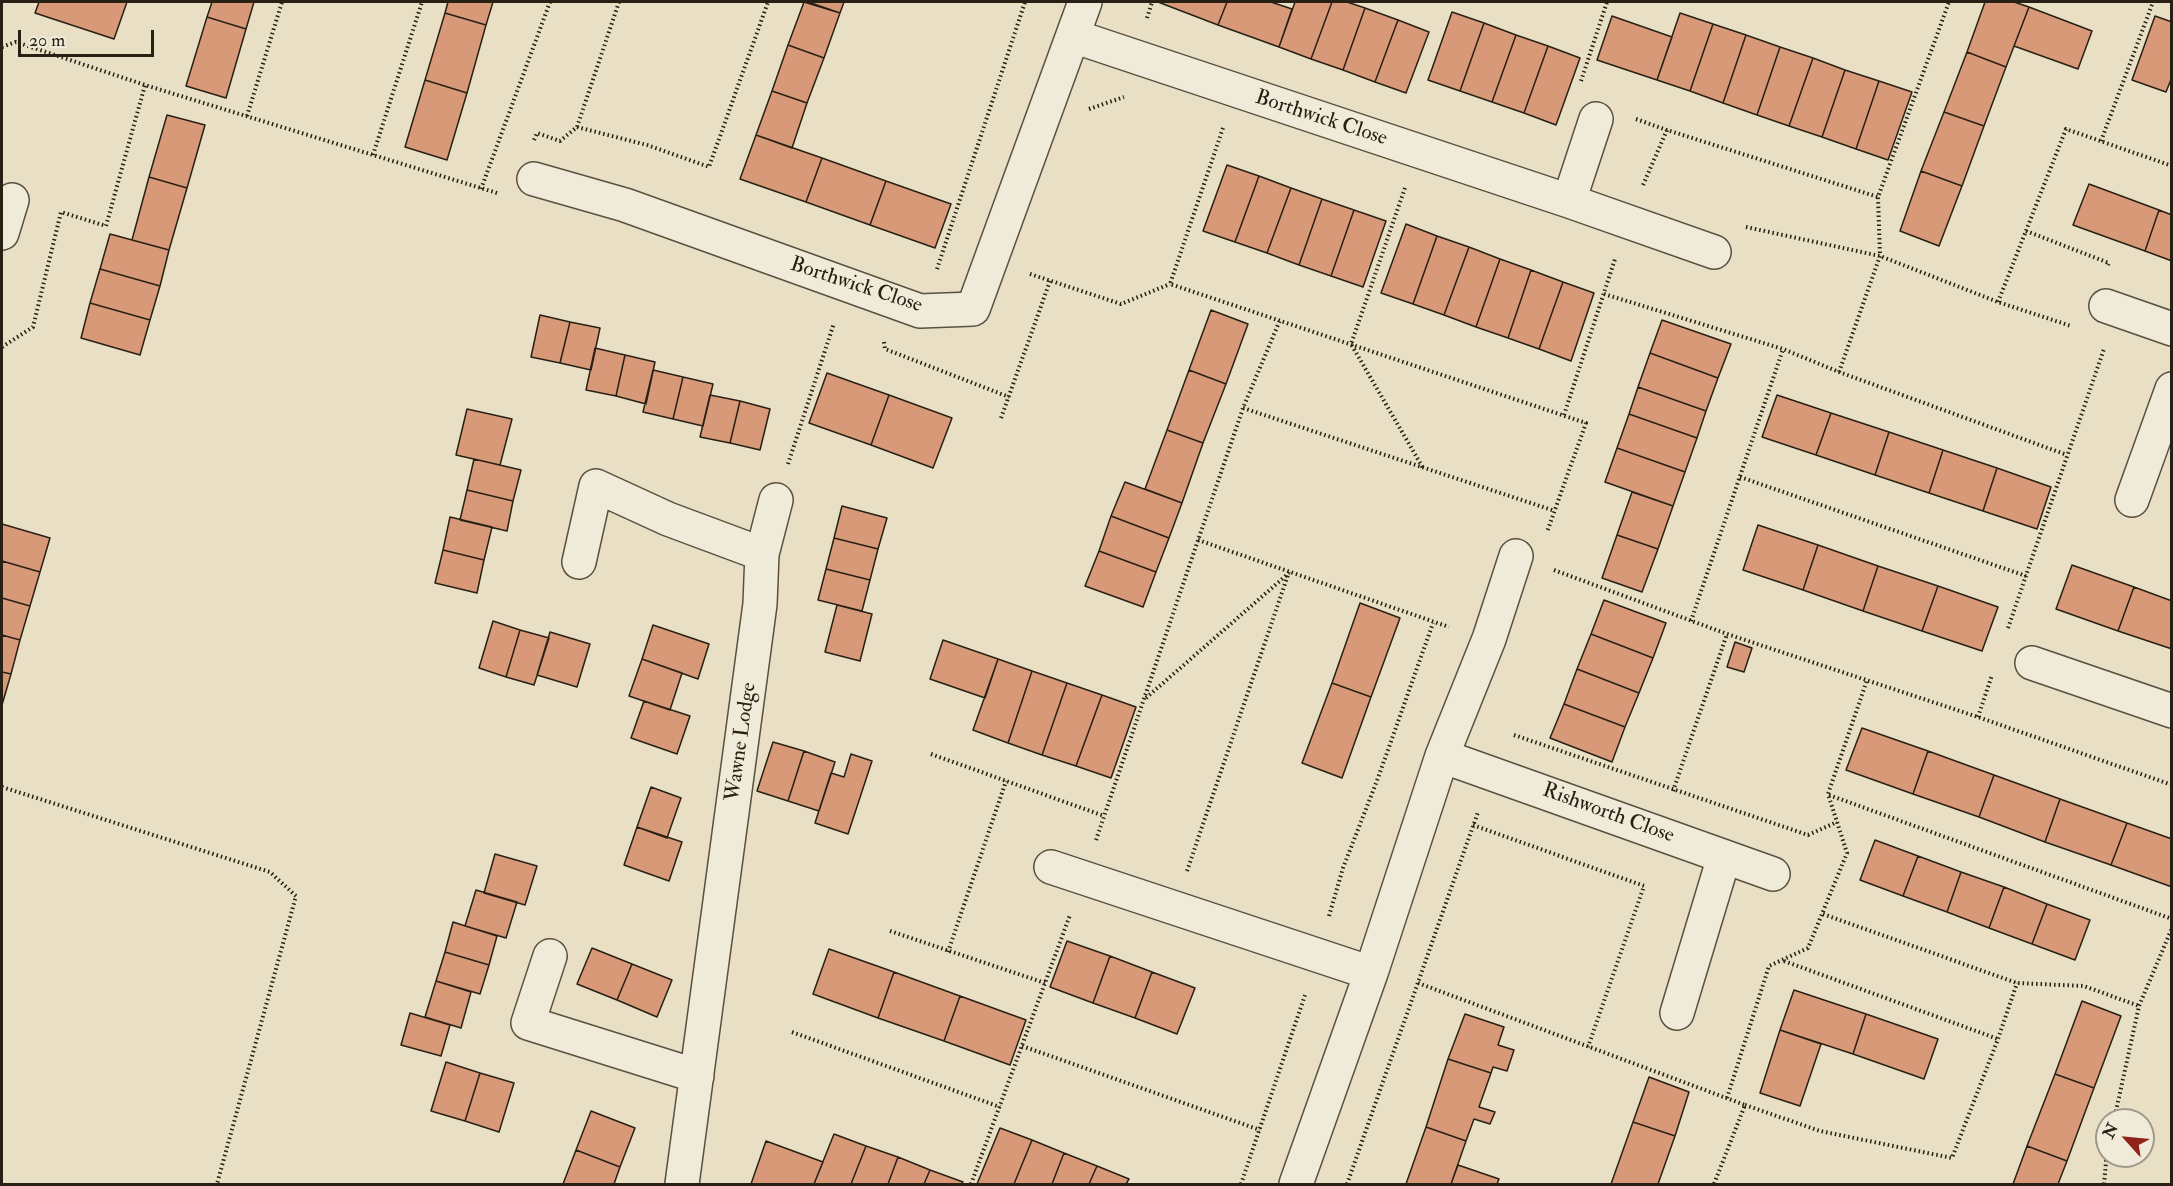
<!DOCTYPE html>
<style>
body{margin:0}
#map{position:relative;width:2173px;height:1186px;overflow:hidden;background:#e8dfc5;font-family:"IM FELL Double Pica",serif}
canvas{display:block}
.frame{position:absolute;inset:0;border:3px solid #292015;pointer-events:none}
.north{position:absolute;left:2095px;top:1108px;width:60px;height:60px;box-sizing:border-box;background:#f0ead9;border:2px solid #a0998b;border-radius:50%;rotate:297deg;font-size:16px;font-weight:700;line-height:24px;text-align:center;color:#292015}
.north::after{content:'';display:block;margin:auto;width:21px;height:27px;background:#8f2418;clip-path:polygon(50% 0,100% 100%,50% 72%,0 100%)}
.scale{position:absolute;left:18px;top:30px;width:136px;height:27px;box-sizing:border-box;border:3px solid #292015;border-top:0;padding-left:8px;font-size:18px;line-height:21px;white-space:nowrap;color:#292015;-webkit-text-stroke:4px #f0ead9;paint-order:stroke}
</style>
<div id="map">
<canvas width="2173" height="1186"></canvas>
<div class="frame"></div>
<div class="north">N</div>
<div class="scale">20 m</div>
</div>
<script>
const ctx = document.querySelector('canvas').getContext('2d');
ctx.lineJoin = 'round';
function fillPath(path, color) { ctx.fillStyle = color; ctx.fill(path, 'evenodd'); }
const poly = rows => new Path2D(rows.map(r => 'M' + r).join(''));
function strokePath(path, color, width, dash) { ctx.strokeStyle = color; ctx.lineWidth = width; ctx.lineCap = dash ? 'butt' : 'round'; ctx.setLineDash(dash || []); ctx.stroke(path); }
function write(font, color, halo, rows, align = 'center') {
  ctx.font = font + ' "IM FELL Double Pica",serif'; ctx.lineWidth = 4.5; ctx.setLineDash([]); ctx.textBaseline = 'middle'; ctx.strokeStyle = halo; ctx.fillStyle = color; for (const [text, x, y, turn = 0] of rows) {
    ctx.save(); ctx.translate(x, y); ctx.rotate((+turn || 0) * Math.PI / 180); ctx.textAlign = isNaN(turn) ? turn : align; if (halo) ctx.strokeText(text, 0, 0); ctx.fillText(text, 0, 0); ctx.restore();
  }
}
const building = poly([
 [39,2,127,2,114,39,35,13,39,2],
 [212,2,254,2,246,29,207,17,212,2],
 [448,2,493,2,486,25,445,13,448,2],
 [804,2,840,13,824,58,788,45,804,2],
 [808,2,844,2,840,13,808,2],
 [1158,2,1227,2,1218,25,1158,2],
 [1227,2,1271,2,1292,9,1279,47,1218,25,1227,2],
 [1295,2,1332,2,1311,59,1279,47,1295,2],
 [1332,2,1347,2,1365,8,1343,70,1311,59,1332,2],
 [1985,2,2014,2,2029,7,2006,67,1967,52,1985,2],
 [2029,7,2092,31,2078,69,2014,46,2029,7],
 [1365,8,1398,20,1375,82,1343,70,1365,8],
 [1452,12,1484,23,1460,91,1428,80,1452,12],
 [445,13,486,25,467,93,425,80,445,13],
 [1680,13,1713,24,1690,91,1657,80,1680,13],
 [1612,16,1672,37,1657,80,1597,60,1612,16],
 [2155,16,2172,22,2172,77,2166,92,2132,80,2155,16],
 [207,17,246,29,226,98,186,86,207,17],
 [1398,20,1429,32,1406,93,1375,82,1398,20],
 [1484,23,1516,35,1492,102,1460,91,1484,23],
 [1713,24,1746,35,1723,103,1690,91,1713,24],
 [1516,35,1548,46,1524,113,1492,102,1516,35],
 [1746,35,1780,47,1757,115,1723,103,1746,35],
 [788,45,824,58,807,103,772,91,788,45],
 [1548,46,1580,58,1556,125,1524,113,1548,46],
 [1780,47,1813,58,1789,126,1757,115,1780,47],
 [1967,52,2006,67,1984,126,1944,112,1967,52],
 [1813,58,1845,70,1822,137,1789,126,1813,58],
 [1845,70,1879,81,1856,149,1822,137,1845,70],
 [425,80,467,93,447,160,405,147,425,80],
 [1879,81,1912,92,1888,160,1856,149,1879,81],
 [772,91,807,103,792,148,756,135,772,91],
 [1944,112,1984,126,1962,186,1921,171,1944,112],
 [167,115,205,125,187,188,149,177,167,115],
 [756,135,822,158,806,202,740,179,756,135],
 [822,158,886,181,870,225,806,202,822,158],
 [1227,165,1259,176,1235,242,1203,231,1227,165],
 [1921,171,1962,186,1939,246,1900,231,1921,171],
 [1259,176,1291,188,1267,253,1235,242,1259,176],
 [149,177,187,188,169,250,132,240,149,177],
 [886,181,951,204,935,248,870,225,886,181],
 [2089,184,2159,210,2145,251,2073,225,2089,184],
 [1291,188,1322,199,1299,265,1267,253,1291,188],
 [1322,199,1354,210,1331,276,1299,265,1322,199],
 [1354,210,1386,221,1363,287,1331,276,1354,210],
 [2159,210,2172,215,2172,261,2145,251,2159,210],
 [1406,224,1437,236,1413,304,1381,293,1406,224],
 [110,234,169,250,160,286,100,269,110,234],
 [1437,236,1469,247,1444,315,1413,304,1437,236],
 [1469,247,1500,259,1476,327,1444,315,1469,247],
 [1500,259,1531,270,1508,338,1476,327,1500,259],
 [100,269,160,286,150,320,90,303,100,269],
 [1531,270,1563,282,1539,349,1508,338,1531,270],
 [1563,282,1594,293,1571,361,1539,349,1563,282],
 [90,303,150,320,140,355,81,338,90,303],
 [1211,310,1248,324,1226,384,1189,370,1211,310],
 [540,315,570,322,560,363,531,357,540,315],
 [1662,320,1731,344,1718,378,1650,353,1662,320],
 [570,322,600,328,591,370,560,363,570,322],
 [595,348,625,355,616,396,586,390,595,348],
 [1650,353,1718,378,1706,411,1638,387,1650,353],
 [625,355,655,362,646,404,616,396,625,355],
 [653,370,683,377,673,419,643,412,653,370],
 [1189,370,1226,384,1203,443,1167,430,1189,370],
 [827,373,889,395,871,445,809,423,827,373],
 [683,377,713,384,703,426,673,419,683,377],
 [1638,387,1706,411,1697,438,1629,414,1638,387],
 [710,395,740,401,730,443,700,437,710,395],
 [889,395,952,418,933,468,871,445,889,395],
 [1777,395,1831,413,1816,455,1762,437,1777,395],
 [740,401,770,409,760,450,730,443,740,401],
 [467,409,512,419,500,465,456,455,467,409],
 [1831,413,1889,432,1875,475,1816,455,1831,413],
 [1629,414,1697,438,1685,472,1617,448,1629,414],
 [1167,430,1203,443,1182,503,1145,489,1167,430],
 [1889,432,1943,450,1929,493,1875,475,1889,432],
 [1617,448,1685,472,1673,506,1605,482,1617,448],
 [1943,450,1997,468,1983,511,1929,493,1943,450],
 [474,459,521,470,513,501,467,490,474,459],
 [1997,468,2051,487,2037,529,1983,511,1997,468],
 [1125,482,1182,503,1169,538,1111,516,1125,482],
 [467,490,513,501,507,531,460,520,467,490],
 [1632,492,1673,506,1658,549,1617,535,1632,492],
 [842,506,887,518,878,549,834,538,842,506],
 [1111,516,1169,538,1156,572,1099,551,1111,516],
 [450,517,492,527,484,560,443,550,450,517],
 [2,524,50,538,40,572,2,561,2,524],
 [1758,525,1818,545,1803,590,1743,570,1758,525],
 [1617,535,1658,549,1642,592,1602,578,1617,535],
 [834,538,878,549,870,580,826,569,834,538],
 [1818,545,1878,566,1863,611,1803,590,1818,545],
 [443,550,484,560,477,593,435,583,443,550],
 [1099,551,1156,572,1143,607,1085,586,1099,551],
 [2,561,40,572,30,606,2,598,2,561],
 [2072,565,2134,587,2118,631,2056,609,2072,565],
 [1878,566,1938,586,1922,631,1863,611,1878,566],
 [826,569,870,580,862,611,818,600,826,569],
 [1938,586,1998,607,1982,651,1922,631,1938,586],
 [2134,587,2172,601,2172,649,2118,631,2134,587],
 [2,598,30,606,20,640,2,635,2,598],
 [1604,600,1666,623,1653,658,1591,634,1604,600],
 [1360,603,1400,618,1371,697,1332,683,1360,603],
 [837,605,872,614,860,661,825,652,837,605],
 [493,621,520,630,506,677,479,668,493,621],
 [653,625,709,644,698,679,642,659,653,625],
 [520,630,549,638,534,685,506,677,520,630],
 [550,632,590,644,577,687,537,675,550,632],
 [1591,634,1653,658,1639,693,1577,669,1591,634],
 [2,635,20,640,11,674,2,672,2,635],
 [943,640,998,659,985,698,930,679,943,640],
 [1735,642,1752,648,1744,672,1727,667,1735,642],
 [642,659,682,673,670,710,629,696,642,659],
 [998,659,1032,671,1008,743,973,730,998,659],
 [1577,669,1639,693,1625,727,1564,704,1577,669],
 [1032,671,1067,683,1042,755,1008,743,1032,671],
 [2,672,11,674,2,705,2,672],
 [1067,683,1102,695,1076,766,1042,755,1067,683],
 [1332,683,1371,697,1342,778,1302,763,1332,683],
 [1102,695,1136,707,1111,778,1076,766,1102,695],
 [644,701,690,716,677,754,631,738,644,701],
 [1564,704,1625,727,1612,762,1550,738,1564,704],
 [1862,728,1928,751,1913,794,1846,770,1862,728],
 [773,742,804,751,788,801,757,791,773,742],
 [804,751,835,762,819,811,788,801,804,751],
 [1928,751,1994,775,1979,817,1913,794,1928,751],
 [851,754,872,761,848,834,815,823,831,773,844,777,851,754],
 [1994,775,2060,799,2045,842,1979,817,1994,775],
 [651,787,681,798,667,838,637,827,651,787],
 [2060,799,2127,823,2111,865,2045,842,2060,799],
 [2127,823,2172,839,2172,887,2111,865,2127,823],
 [637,827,682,842,669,881,624,865,637,827],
 [1875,840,1918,856,1903,896,1860,880,1875,840],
 [495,854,537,866,525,905,484,893,495,854],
 [1918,856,1961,872,1947,912,1903,896,1918,856],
 [1961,872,2004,887,1989,928,1947,912,1961,872],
 [2004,887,2047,904,2032,944,1989,928,2004,887],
 [476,890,517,902,506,938,465,926,476,890],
 [2047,904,2090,920,2075,960,2032,944,2047,904],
 [453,922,497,936,489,965,445,952,453,922],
 [1067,941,1110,956,1093,1003,1050,987,1067,941],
 [592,948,632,964,617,1000,577,984,592,948],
 [829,949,894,972,878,1018,813,994,829,949],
 [445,952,489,965,480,994,436,981,445,952],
 [1110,956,1152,972,1135,1018,1093,1003,1110,956],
 [632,964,672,980,657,1017,617,1000,632,964],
 [894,972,960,996,944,1041,878,1018,894,972],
 [1152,972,1195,988,1177,1034,1135,1018,1152,972],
 [436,981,471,992,461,1028,425,1017,436,981],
 [1794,990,1866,1014,1853,1054,1780,1030,1794,990],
 [960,996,1026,1020,1010,1065,944,1041,960,996],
 [2082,1001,2121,1016,2094,1088,2055,1074,2082,1001],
 [410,1013,450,1025,441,1056,401,1045,410,1013],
 [1465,1014,1504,1027,1498,1045,1514,1050,1507,1071,1493,1067,1491,1073,1448,1059,1465,1014],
 [1866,1014,1938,1039,1924,1079,1853,1054,1866,1014],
 [1780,1030,1821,1044,1800,1106,1760,1093,1780,1030],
 [1448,1059,1491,1073,1479,1107,1495,1112,1490,1124,1474,1119,1466,1141,1426,1127,1448,1059],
 [446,1062,480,1073,465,1121,431,1111,446,1062],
 [480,1073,514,1083,499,1132,465,1121,480,1073],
 [2055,1074,2094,1088,2067,1161,2027,1146,2055,1074],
 [1649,1077,1689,1092,1675,1136,1633,1122,1649,1077],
 [591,1111,635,1128,620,1167,576,1150,591,1111],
 [1633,1122,1675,1136,1658,1184,1611,1184,1633,1122],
 [1426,1127,1466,1141,1451,1184,1406,1184,1426,1127],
 [1000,1128,1032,1140,1014,1184,977,1184,1000,1128],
 [834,1134,866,1146,851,1184,814,1184,834,1134],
 [1032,1140,1064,1153,1052,1184,1014,1184,1032,1140],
 [766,1141,823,1162,814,1184,751,1184,766,1141],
 [866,1146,898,1157,888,1184,851,1184,866,1146],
 [2027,1146,2067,1161,2058,1184,2013,1184,2027,1146],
 [576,1150,620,1167,614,1184,563,1184,576,1150],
 [1064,1153,1097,1166,1089,1184,1052,1184,1064,1153],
 [898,1157,930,1170,924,1184,888,1184,898,1157],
 [1458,1165,1499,1179,1497,1184,1451,1184,1458,1165],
 [1097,1166,1129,1179,1126,1184,1089,1184,1097,1166],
 [930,1170,963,1182,961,1184,924,1184,930,1170]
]);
const path = poly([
 [1147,18,1152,2],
 [2,47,16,42,145,85,497,193],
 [1581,81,1607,2],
 [1089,109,1124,97],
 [247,116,282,2],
 [1636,119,1667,130,1878,197],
 [577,127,619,2],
 [1223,128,1170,284,1586,423,1547,532],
 [534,140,537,133,560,141,577,127,647,145,709,167,768,2],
 [2101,141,2153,2],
 [373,155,422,2],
 [1643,185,1667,130],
 [1405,188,1351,344,1423,468],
 [481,189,550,2],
 [1746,227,1880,256,1998,302,2071,326],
 [2026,231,2109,263,2108,265],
 [937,269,1025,2],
 [1030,274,1121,304,1170,284],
 [1604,294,1783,349,1839,372,2067,455],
 [1998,302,2066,129,2172,166],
 [884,342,885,349,1009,397],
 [2,347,33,327,61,212,106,226,145,85],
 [1839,372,1880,256,1878,197,1949,2],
 [1243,408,1555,511],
 [1564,415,1615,259],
 [1001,418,1050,281],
 [788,464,834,323],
 [1740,477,2026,576],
 [1198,540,1449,627],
 [1554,570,1727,634,1978,717,2172,785],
 [1691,621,1783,349],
 [2008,628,2104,349],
 [1146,698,1289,573],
 [1978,717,1992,675],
 [1514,735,1808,835,1837,822],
 [931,754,1104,816],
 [2,787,270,872,296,896,217,1184],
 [1673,791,1727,634],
 [1829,795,2172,919],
 [1473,825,1644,886,1588,1047],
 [1096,840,1243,408,1280,320],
 [1187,871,1289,572],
 [1823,914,2017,983,2084,986,2139,1006],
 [1329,916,1343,868,1378,778,1433,623],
 [890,931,1045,983],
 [948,952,1006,781],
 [1784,961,1998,1039],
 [1418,983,1745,1105,1714,1184],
 [792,1032,1000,1107],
 [1022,1046,1260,1130],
 [1727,1098,1769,966,1808,948,1847,853,1828,794,1867,680],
 [1745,1105,1820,1131,1952,1158,1998,1039,2017,983],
 [2114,1120,2139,1006,2172,928],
 [971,1184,1070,915],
 [1241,1184,1305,995],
 [1347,1184,1478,812],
 [2104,1184,2107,1151]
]);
const minor = poly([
 [1073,36,1569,201,1714,252],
 [534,179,625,205,920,311,973,309,1085,2],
 [1569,201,1596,119],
 [2,233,12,200],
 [2106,306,2172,329],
 [2132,500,2172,389],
 [762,554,776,500],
 [579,562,596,486,668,519,762,554,760,604,682,1184],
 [2032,663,2172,711],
 [1442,756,1773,874],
 [1051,867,1371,973],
 [550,956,528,1023,697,1076],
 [1677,1013,1724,857],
 [1296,1184,1371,973,1442,756,1489,639,1516,556]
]);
const streetNames = [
 ["Borthwick Close",1321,119,18],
 ["Borthwick Close",856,286,18],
 ["Wawne Lodge",742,742,-82],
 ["Rishworth Close",1608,814,20]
];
fillPath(building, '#d79977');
strokePath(building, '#292015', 1.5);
strokePath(minor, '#595041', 36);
strokePath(path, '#292015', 4, [1.5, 3]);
strokePath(minor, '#f0ead9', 33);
write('21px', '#292015', '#f0ead9', streetNames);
</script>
